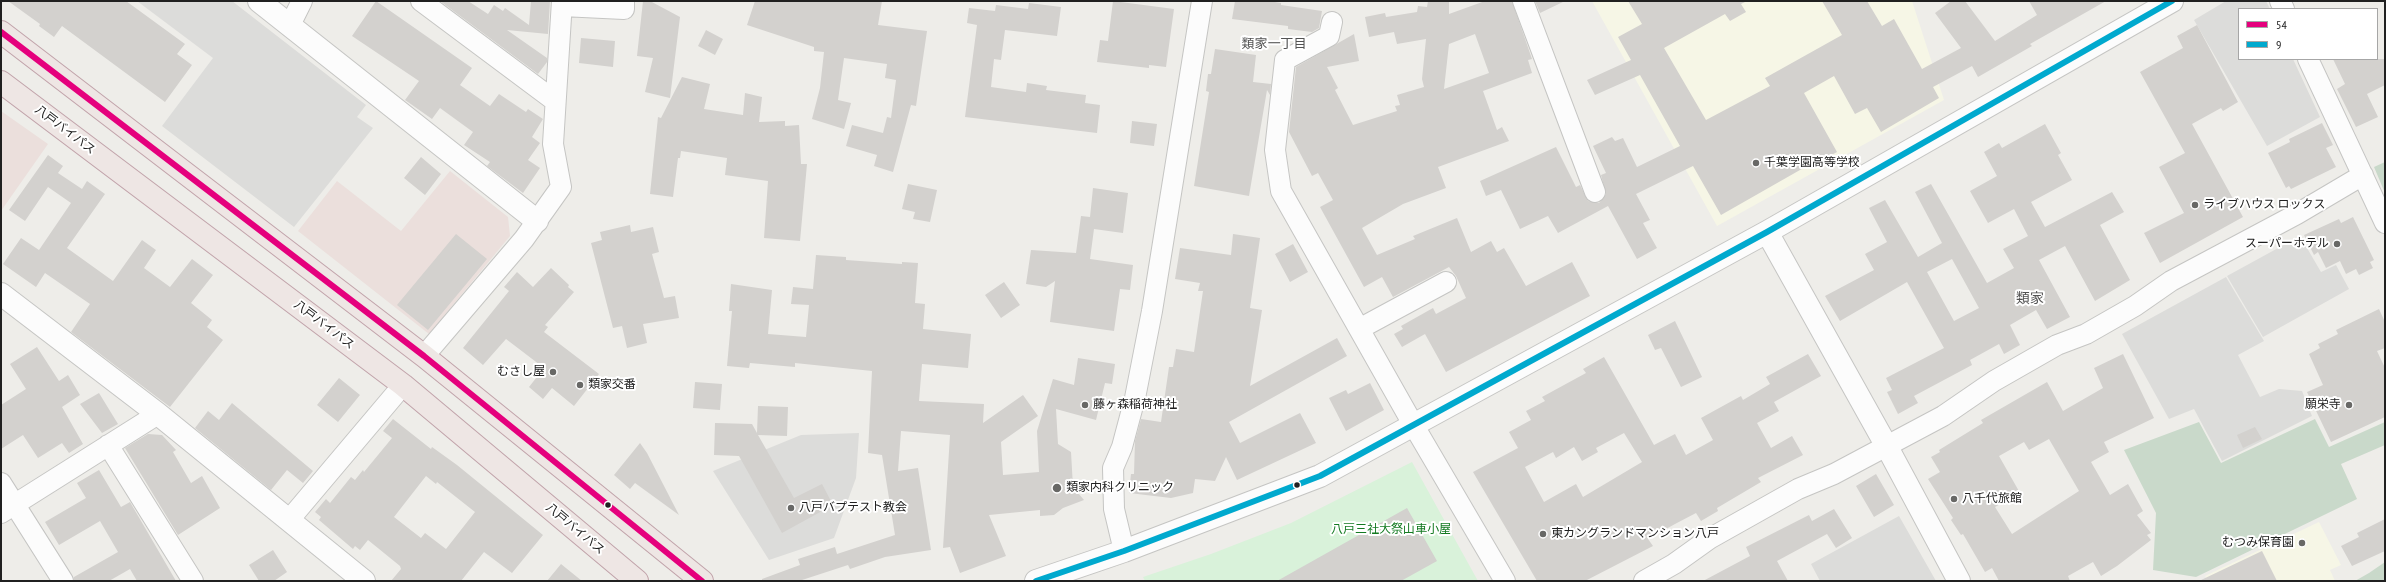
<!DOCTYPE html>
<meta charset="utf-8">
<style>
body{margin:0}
#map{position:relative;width:2386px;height:582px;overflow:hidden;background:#eeede9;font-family:"PT Sans Narrow",sans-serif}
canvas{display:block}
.frame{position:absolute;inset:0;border:2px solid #202020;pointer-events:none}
.legend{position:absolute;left:2238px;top:8px;width:140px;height:52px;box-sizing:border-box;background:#fff;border:1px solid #a6a6a6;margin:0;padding:5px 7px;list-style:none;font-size:12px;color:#202020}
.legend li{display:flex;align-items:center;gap:8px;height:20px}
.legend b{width:20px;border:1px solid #a6a6a6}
</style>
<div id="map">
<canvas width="2386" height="582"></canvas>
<div class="frame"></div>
<ul class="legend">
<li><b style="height:5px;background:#e5007d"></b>54</li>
<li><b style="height:5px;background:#00a9ce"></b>9</li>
</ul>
</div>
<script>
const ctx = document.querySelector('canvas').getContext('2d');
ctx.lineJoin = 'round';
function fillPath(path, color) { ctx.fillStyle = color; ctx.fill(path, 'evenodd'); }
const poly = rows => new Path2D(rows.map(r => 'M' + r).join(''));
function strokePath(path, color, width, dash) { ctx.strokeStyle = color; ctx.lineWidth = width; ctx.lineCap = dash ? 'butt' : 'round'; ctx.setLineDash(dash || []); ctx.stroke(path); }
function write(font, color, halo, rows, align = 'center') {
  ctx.font = font + ' "PT Sans Narrow","Noto Sans JP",sans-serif'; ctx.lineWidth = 4; ctx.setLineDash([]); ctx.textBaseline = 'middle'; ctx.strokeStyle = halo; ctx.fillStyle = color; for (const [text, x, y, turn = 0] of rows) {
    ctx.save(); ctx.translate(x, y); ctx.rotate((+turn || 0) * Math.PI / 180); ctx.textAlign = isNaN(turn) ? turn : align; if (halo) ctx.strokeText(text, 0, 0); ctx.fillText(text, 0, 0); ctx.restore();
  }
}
const commercial = poly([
 [1,111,48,144,1,211],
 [450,171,508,217,510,236,429,334,298,231,337,181,401,231]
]);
const education = poly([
 [1592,1,1912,1,1944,100,1717,226],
 [2319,522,2341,565,2330,570,2335,581,2208,581,2205,576]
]);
const religious = poly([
 [137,1,232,1,366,105,357,117,373,128,294,227,162,126,213,58],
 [2226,1,2266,1,2270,9,2239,9,2239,59,2293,59,2320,117,2267,146,2194,20],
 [2300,236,2321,272,2336,265,2349,289,2263,337,2227,276],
 [2226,277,2264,341,2238,355,2260,397,2279,389,2302,391,2312,416,2222,461,2194,409,2169,419,2122,334],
 [859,433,856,478,834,538,769,560,713,471,801,435],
 [1899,516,1936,581,1820,581,1811,564]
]);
const cemetery = poly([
 [2385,162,2385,193,2374,167],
 [2315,419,2329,447,2385,422,2385,445,2341,464,2357,499,2196,577,2153,570,2156,513,2124,450,2199,422,2221,463],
 [2385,562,2385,581,2355,581,2369,573]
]);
const park = poly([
 [1412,462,1478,581,1145,581,1143,577,1211,554,1291,523]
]);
const building = poly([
 [8,1,126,1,185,44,177,54,192,65,165,102,62,26,54,37,39,26,40,24],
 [376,1,472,68,460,85,490,106,499,94,526,112,528,109,543,119,532,137,540,143,528,160,540,168,523,193,487,166,490,162,464,145,473,132,440,108,432,119,405,100,419,81,352,36],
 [440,1,468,1,488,14,494,5,503,11,505,8,529,25,531,1,550,1,548,34,507,30,547,58,547,62,538,74],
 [643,1,650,1,680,17,670,98,645,92,653,58,637,56],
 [755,1,882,1,878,25,927,31,916,106,911,105,893,172,874,166,877,155,846,146,852,125,883,133,887,117,891,118,896,80,885,78,887,64,844,58,838,100,851,103,844,129,812,119,820,88,824,52,814,51,814,47,747,25],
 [1113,1,1174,9,1166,67,1149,65,1149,68,1097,62,1100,40,1108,41],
 [1235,1,1269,1,1281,3,1281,5,1322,11,1319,28,1312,32,1288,29,1288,26,1232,19],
 [1428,1,1449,2,1449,14,1485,1,1512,1,1532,59,1528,60,1532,73,1483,91,1497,130,1502,127,1509,141,1438,167,1446,188,1403,204,1362,228,1377,255,1415,239,1413,236,1457,218,1471,252,1491,241,1497,252,1504,248,1526,286,1572,262,1590,296,1446,372,1425,334,1402,347,1394,334,1403,329,1401,326,1433,308,1436,314,1466,298,1456,276,1449,267,1393,297,1382,277,1364,287,1320,207,1333,200,1318,173,1312,176,1289,132,1296,67,1354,34,1359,61,1327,67,1338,88,1335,90,1353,125,1397,111,1395,106,1400,105,1397,95,1424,87,1422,79,1426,39,1397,44,1394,32,1369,37,1365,17,1385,13,1386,17,1417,12,1418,6,1427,7],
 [1475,34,1489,73,1444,89,1449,44],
 [1535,1,1565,1,1540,13],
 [1628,1,1747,1,1741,4,1746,12,1730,21,1725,14,1664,48,1706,120,1770,86,1765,78,1842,35,1822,1,1867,1,1882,26,1894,19,1922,69,1961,48,1935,13,1951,1,1965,1,1995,41,2037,15,2029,1,2106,1,2030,44,2032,46,1978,77,1972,66,1933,87,1939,98,1881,132,1867,108,1855,114,1834,76,1804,93,1837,152,1815,164,1814,162,1721,215,1693,166,1636,194,1650,220,1643,223,1657,248,1637,259,1608,206,1558,233,1548,216,1520,229,1501,190,1486,196,1480,181,1556,147,1576,187,1580,185,1588,201,1599,203,1606,194,1601,175,1606,173,1593,146,1612,137,1615,141,1623,138,1637,167,1680,146,1640,75,1595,95,1587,80,1631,60,1618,37,1642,24],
 [1029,3,1061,7,1057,36,1005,30,1001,60,994,59,991,87,1026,92,1027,83,1047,86,1046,90,1086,95,1085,103,1100,105,1097,133,965,117,977,25,967,23,969,8,995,11,996,5,1028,9],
 [2197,25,2238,102,2223,111,2221,108,2192,124,2243,217,2160,263,2144,233,2184,213,2159,167,2185,153,2140,72,2183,48,2177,36],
 [706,30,723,39,715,55,698,46],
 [581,38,615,41,613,67,579,63],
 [1215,49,1256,55,1253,82,1271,84,1270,95,1267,90,1249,196,1194,186,1209,92,1206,91,1208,74,1211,74],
 [2333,59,2385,59,2385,85,2367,94,2378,117,2356,127,2337,89,2345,84],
 [682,77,710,84,704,109,743,115,745,93,762,97,759,122,785,121,785,126,799,125,801,164,807,164,800,241,764,238,768,181,725,175,727,158,681,151,680,158,678,158,673,197,650,194,658,117,661,118],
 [1132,121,1157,124,1154,146,1130,143],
 [2322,123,2333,145,2326,148,2336,167,2291,189,2289,186,2286,188,2268,153,2290,142,2289,139],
 [2045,124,2061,153,2058,155,2072,180,2031,202,2045,227,2112,192,2124,212,2100,225,2130,280,2095,301,2065,246,2039,260,2070,317,2047,329,2036,310,2010,325,2020,345,2004,354,1999,344,1970,360,1972,365,1914,396,1918,403,1898,414,1887,392,1892,390,1886,378,1944,348,1907,282,1840,321,1825,296,1874,270,1865,254,1887,242,1869,208,1885,200,1918,257,1942,243,1915,192,1931,184,1987,283,2014,268,2003,249,2028,236,2014,209,1988,223,1970,191,1997,176,1984,152,1999,143,2002,148],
 [1952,259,1979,308,1954,321,1927,272],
 [48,155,63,166,58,173,82,189,87,181,105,194,67,248,113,281,142,240,156,250,144,268,170,287,192,259,213,275,191,303,212,320,207,327,223,340,170,407,71,332,90,304,45,273,36,287,3,264,21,238,39,250,71,203,48,187,25,221,9,210],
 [421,157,441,174,425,195,404,178],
 [908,184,937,190,930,222,913,219,915,212,902,209],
 [1093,188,1128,193,1123,233,1094,229,1090,259,1133,265,1130,290,1120,289,1114,331,1050,322,1055,281,1046,287,1026,284,1031,250,1076,253,1081,216,1090,217],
 [2353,217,2374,260,2370,262,2373,268,2359,275,2356,269,2346,274,2340,261,2326,268,2318,252,2314,255,2304,235,2339,219,2341,223],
 [630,225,631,232,653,227,659,252,652,254,664,298,675,296,679,318,643,324,647,343,627,348,622,326,613,328,591,243,602,240,600,232],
 [456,234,487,259,428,330,397,305],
 [1233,234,1260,238,1250,308,1262,310,1250,386,1337,338,1347,356,1229,422,1240,443,1300,413,1316,443,1237,480,1226,457,1215,481,1195,479,1193,493,1171,498,1129,493,1131,474,1134,474,1135,441,1141,419,1161,422,1169,367,1173,367,1176,349,1194,352,1203,291,1198,291,1200,283,1175,279,1180,248,1231,255],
 [1293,244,1308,272,1290,282,1275,254],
 [816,255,846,257,846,260,902,264,902,262,918,263,915,303,925,304,923,329,971,334,968,368,922,364,919,401,984,404,983,423,1023,395,1038,416,1001,442,1003,475,1039,472,1037,431,1053,379,1074,385,1078,358,1115,364,1112,384,1105,383,1096,420,1056,409,1058,444,1071,452,1073,487,1084,500,1063,508,1054,515,1040,516,1040,510,989,515,1006,556,960,573,950,547,943,548,950,435,901,431,898,471,918,468,931,550,885,557,850,569,848,565,799,581,762,581,762,579,800,565,798,559,835,547,837,554,895,535,882,455,868,453,872,371,795,363,795,367,750,363,749,368,727,366,732,311,729,311,731,284,772,290,768,334,806,337,809,305,791,304,793,287,813,289],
 [551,268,569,285,568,287,574,292,545,325,548,327,544,332,599,374,574,406,552,388,543,399,529,387,544,368,506,339,483,365,463,348,509,291,504,287,517,272,533,287],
 [1004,282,1020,305,1001,318,985,295],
 [2379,309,2385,322,2385,348,2377,351,2385,368,2385,417,2331,442,2307,392,2323,385,2309,354,2320,348,2318,344,2338,334,2336,330],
 [1675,321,1702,377,1681,387,1661,348,1655,350,1648,335],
 [37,347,59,381,68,375,80,395,62,407,83,444,69,453,62,443,38,458,23,435,1,449,1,405,26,389,10,364],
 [1808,354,1821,376,1774,402,1779,411,1757,423,1771,448,1792,436,1803,455,1758,478,1761,482,1717,508,1718,511,1701,521,1696,513,1675,524,1648,539,1653,546,1585,581,1537,581,1473,472,1518,448,1509,432,1531,420,1526,411,1545,401,1542,397,1586,373,1583,369,1604,357,1654,445,1675,434,1686,455,1713,440,1701,418,1741,396,1743,400,1770,384,1766,377],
 [1624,433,1642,462,1583,497,1576,484,1544,502,1525,467,1553,452,1556,458,1574,447,1582,461,1598,452,1596,448],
 [2123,354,2154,418,2104,442,2109,452,2091,462,2110,495,2128,484,2143,511,2137,515,2151,533,2147,535,2151,540,2117,566,2101,576,2093,562,2068,576,2070,581,1999,581,1992,568,1985,572,1963,534,1961,535,1951,520,1953,518,1928,479,1940,472,1931,457,1940,452,1939,450,1983,423,1981,420,2047,382,2063,411,2103,388,2094,368],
 [2049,439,2079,491,2012,534,1995,507,2020,493,1999,456,2024,442,2029,450],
 [339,378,360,395,338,422,317,405],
 [695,382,722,384,720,410,693,408],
 [1370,383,1384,410,1346,431,1329,398,1346,390,1348,394],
 [99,393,118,424,102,433,80,404],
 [232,403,313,471,303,483,287,470,271,490,195,428,208,411,219,420],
 [758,406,788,407,787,436,758,435,794,498,822,484,833,505,782,533,739,456,714,455,715,423,752,424,757,433],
 [393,419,431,449,432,447,457,465,543,535,512,573,484,552,461,581,391,581,401,569,400,566,368,540,360,550,355,546,353,549,319,520,321,517,315,512,326,499,330,503,351,477,355,480,363,470,364,472,392,438,383,431],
 [426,476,436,484,437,482,475,512,446,549,425,533,421,538,394,517],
 [2255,427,2262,439,2243,448,2237,435],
 [148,434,162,435,176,450,173,452,191,483,202,476,220,508,178,535,125,448],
 [640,443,647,453,679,515,635,483,630,489,614,475],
 [99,470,121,507,130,502,176,581,137,581,130,569,109,581,74,581,74,577,118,552,100,521,59,545,45,522,86,498,77,483],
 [1876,474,1894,505,1874,517,1856,486],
 [1407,508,1437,561,1401,581,1277,581],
 [1834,509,1852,538,1836,548,1827,534,1777,561,1788,581,1703,581,1750,556,1746,547,1809,515,1812,521],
 [2385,519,2385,551,2352,566,2341,546,2359,537,2357,533],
 [273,550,287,572,274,581,259,581,249,565],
 [2262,551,2277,581,2199,581],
 [561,564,582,581,547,581]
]);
const minor = poly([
 [421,1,555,101],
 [1523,1,1595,192],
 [2280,1,2284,9],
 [562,6,624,9,624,1],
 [1332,22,1329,36,1285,60,1275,150,1281,191,1414,426,1505,581],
 [290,25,302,1],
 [2308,59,2385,223],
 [1359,329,1446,282],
 [424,356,524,239,561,187,553,144,562,1],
 [108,445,193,581],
 [1,483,63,581],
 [1,513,158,414],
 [289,520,403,385],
 [1124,551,1114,509,1113,468,1122,447,1135,398,1152,311,1202,1],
 [1644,581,1674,564,1709,539,1798,489,1834,474,1943,416,1994,381,2057,345,2086,334,2135,306,2171,281,2297,214,2363,175]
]);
const tertiary = poly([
 [259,1,537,221],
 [1767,232,1886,445,1959,581],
 [1,294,158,414,364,581],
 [1036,581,1124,551,1320,476,1767,232,2172,1]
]);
const trunk = poly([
 [1,32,424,356,702,581],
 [1,82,403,385,637,581]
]);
const bus1 = poly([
 [1,32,424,356,702,581]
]);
const bus2 = poly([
 [1036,581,1124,551,1320,476,1767,232,2172,1]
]);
const markers = [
 [1756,163,4,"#686866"],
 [2195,205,4,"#686866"],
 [2337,244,4,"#686866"],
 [553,372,4,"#686866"],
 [580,385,4,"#686866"],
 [1085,405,4,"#686866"],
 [2349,405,4,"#686866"],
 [1297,485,3.5,"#202020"],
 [1057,488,5,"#686866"],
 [1954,499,4,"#686866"],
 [608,505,3.5,"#202020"],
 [791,508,4,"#686866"],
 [1543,534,4,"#686866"],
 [2302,543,4,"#686866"]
];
const streetNames = [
 ["八戸バイパス",65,130,37],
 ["八戸バイパス",324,325,37],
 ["八戸バイパス",575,529,40]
];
const poiNames = [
 ["千葉学園高等学校",1764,163],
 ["ライブハウス ロックス",2203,205],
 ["スーパーホテル",2329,244,"right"],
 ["むさし屋",545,372,"right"],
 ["類家交番",588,385],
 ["藤ヶ森稲荷神社",1093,405],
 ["願栄寺",2341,405,"right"],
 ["類家内科クリニック",1066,488],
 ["八千代旅館",1962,499],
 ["八戸バプテスト教会",799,508],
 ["東カングランドマンション八戸",1551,534],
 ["むつみ保育園",2294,543,"right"]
];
const parkNames = [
 ["八戸三社大祭山車小屋",1391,530]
];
const neighbourhoodNames = [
 ["類家一丁目",1274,44]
];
const quarterNames = [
 ["類家",2030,299]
];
fillPath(commercial, '#ebdfdc');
fillPath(education, '#f6f6e6');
fillPath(religious, '#dcdcda');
fillPath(cemetery, '#c9d9ca');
fillPath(park, '#d9f2da');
fillPath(building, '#d3d1ce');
strokePath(minor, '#c5c5c3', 22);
strokePath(tertiary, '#c5c5c3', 24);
strokePath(trunk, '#c1a3aa', 24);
strokePath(minor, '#fcfcfc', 20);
strokePath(tertiary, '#fcfcfc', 22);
strokePath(trunk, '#eee6e4', 22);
strokePath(bus1, '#e5007d', 6);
strokePath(bus2, '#00a9ce', 6);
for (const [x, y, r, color] of markers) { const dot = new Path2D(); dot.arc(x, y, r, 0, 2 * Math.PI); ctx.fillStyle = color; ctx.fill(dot); strokePath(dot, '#fff', 1.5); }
write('12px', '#202020', '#fff', streetNames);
write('12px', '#202020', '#fff', poiNames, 'left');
write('12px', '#137a21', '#fff', parkNames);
write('13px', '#535353', '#fff', neighbourhoodNames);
write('14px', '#535353', '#fff', quarterNames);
</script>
